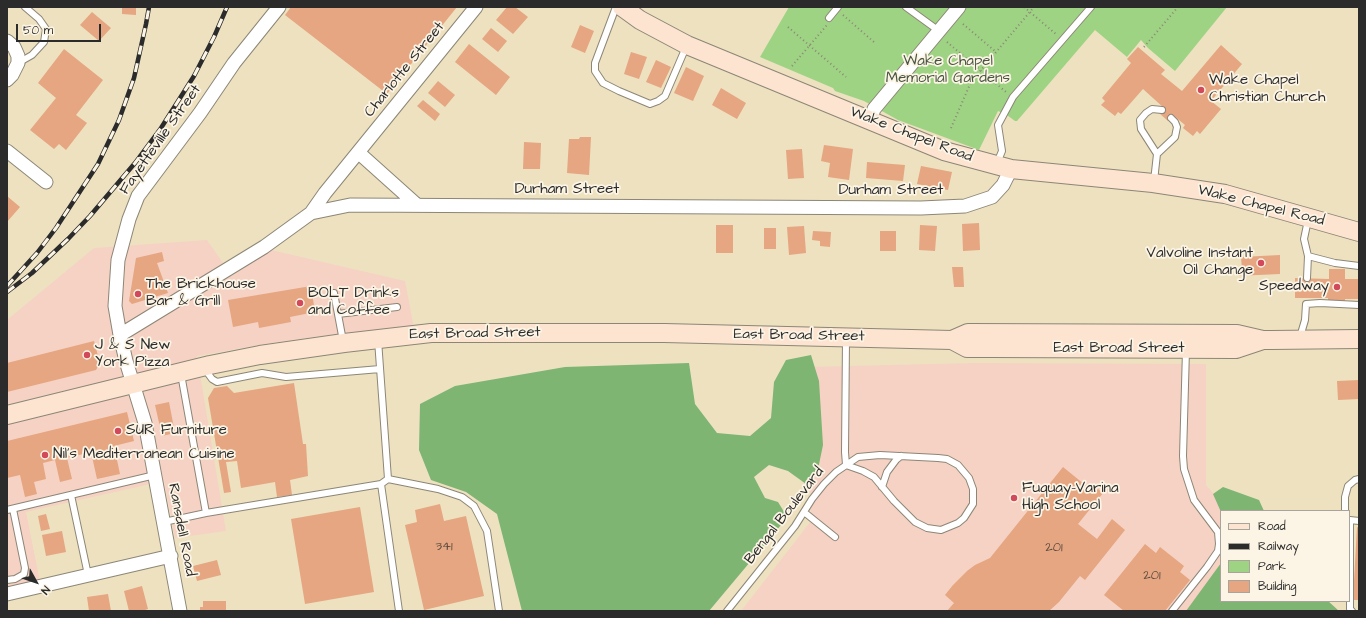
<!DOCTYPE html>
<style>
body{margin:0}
#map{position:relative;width:1366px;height:618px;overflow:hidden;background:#ede1c0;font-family:"Architects Daughter",sans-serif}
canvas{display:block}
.frame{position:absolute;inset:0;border:8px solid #2b2b2b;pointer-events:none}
.legend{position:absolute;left:1220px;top:510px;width:130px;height:92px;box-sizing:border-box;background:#fcf5e5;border:1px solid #a8a49b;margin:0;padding:5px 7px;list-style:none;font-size:12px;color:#2b2b2b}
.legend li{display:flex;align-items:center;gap:8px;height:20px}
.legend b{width:20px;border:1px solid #a8a49b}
.north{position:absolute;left:16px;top:562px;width:40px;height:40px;-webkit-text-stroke:3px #fcf5e5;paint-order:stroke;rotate:130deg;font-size:11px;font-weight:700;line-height:16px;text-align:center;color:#2b2b2b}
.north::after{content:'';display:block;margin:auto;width:14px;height:18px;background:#2b2b2b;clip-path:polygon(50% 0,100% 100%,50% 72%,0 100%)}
.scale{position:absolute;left:16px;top:24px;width:85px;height:18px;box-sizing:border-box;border:2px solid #2b2b2b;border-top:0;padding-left:5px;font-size:12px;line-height:14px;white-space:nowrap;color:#2b2b2b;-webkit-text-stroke:3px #fcf5e5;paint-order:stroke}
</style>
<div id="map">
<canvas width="1366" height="618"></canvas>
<div class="frame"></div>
<ul class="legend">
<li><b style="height:5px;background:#fde4d1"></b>Road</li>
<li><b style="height:5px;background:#2b2b2b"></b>Railway</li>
<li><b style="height:11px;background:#9ed384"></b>Park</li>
<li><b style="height:11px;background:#e5a681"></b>Building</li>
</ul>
<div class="north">N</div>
<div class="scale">50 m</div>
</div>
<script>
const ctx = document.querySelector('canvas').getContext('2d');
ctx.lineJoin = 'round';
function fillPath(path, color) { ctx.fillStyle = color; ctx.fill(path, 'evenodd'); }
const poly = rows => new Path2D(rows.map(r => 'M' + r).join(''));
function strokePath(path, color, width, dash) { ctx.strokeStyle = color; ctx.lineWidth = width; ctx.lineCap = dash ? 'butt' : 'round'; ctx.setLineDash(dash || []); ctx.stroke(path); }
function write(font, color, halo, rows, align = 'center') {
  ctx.font = font + ' "Architects Daughter",sans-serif'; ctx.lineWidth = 3.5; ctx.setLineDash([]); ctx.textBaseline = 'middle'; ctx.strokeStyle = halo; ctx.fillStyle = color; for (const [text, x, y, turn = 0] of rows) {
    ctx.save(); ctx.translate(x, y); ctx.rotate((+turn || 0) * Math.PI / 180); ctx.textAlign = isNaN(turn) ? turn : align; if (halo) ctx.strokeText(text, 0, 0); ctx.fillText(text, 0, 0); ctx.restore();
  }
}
const built = poly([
 [207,240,232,276,271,250,405,281,414,328,354,332,271,343,197,356,226,531,175,538,164,481,26,512,40,582,7,588,7,320,94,248],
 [974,363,1206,364,1206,485,1229,511,1221,511,1221,573,1190,611,741,611,811,521,807,367]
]);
const green = poly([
 [789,7,1227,7,1175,71,1148,48,1141,40,1127,57,1095,30,1017,121,1015,121,1007,115,998,111,979,150,898,120,864,101,835,91,833,88,760,57]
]);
const forest = poly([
 [811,355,819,381,823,445,817,474,806,484,788,471,769,465,754,477,765,498,778,502,786,515,781,525,709,611,522,611,497,514,466,492,431,480,419,450,420,404,455,386,565,367,689,363,695,404,717,433,750,436,771,418,774,382,786,360],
 [1223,487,1259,500,1264,511,1221,511,1221,512,1213,494],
 [1221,563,1221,601,1328,601,1339,611,1186,611]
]);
const building = poly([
 [122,7,136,7,136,15,122,14],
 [291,7,457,7,387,94,285,15],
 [507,7,515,7,528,17,513,34,496,20],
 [92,12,111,28,99,41,80,25],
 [580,25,594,31,585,53,571,47],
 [491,28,507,41,498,52,482,39],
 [469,44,510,77,496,95,455,62],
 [1221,45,1242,64,1211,101,1221,109,1200,134,1197,131,1193,136,1183,128,1185,125,1173,115,1168,121,1159,113,1164,108,1143,89,1121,114,1118,112,1115,116,1101,105,1105,101,1102,98,1131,63,1127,59,1138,47,1165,70,1161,74,1182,91],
 [64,49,103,80,76,115,87,123,66,150,59,144,54,149,30,130,56,98,38,83],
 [631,52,647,57,639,79,624,74],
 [656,60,671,67,661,88,646,82],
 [686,67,704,76,693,101,674,93],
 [438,81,455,95,445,107,428,93],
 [721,88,746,103,737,119,712,105],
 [423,100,440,114,435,121,417,106],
 [580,137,591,137,589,175,567,173,569,139,579,139],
 [524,142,541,143,540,169,523,169],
 [824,145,853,149,849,180,828,177,830,163,821,161],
 [802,149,804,178,788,179,786,150],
 [867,162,905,165,903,181,866,178],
 [921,166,952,172,948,190,917,184],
 [7,196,20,207,7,222],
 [979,223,980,250,963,251,962,224],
 [716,225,733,225,733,253,716,253],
 [920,225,937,226,935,251,919,250],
 [804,226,806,253,789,255,787,227],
 [764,228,776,228,776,249,764,249],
 [813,231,831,232,830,247,820,246,820,241,812,240],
 [880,231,896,231,896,251,880,251],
 [162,252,164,261,157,263,168,293,132,304,129,301,136,258],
 [1280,255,1280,274,1236,276,1236,269,1242,269,1241,257],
 [952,267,963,267,964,287,954,287],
 [1329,269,1345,269,1345,279,1359,279,1359,299,1345,299,1345,301,1328,301,1328,298,1295,298,1295,278,1329,279],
 [311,286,315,312,290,317,291,322,259,328,258,322,233,327,228,300],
 [94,341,100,363,96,370,7,392,7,363],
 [1359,380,1359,399,1338,400,1337,381],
 [294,383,303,444,306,444,308,476,290,480,292,495,277,497,275,482,241,488,237,461,226,462,231,492,224,493,208,398,214,388,227,386,234,393],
 [169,402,175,433,162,436,155,405],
 [127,412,134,441,114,446,120,474,97,479,91,452,67,458,72,479,60,482,55,460,43,463,46,479,34,482,37,494,25,497,20,475,7,478,7,441],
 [1063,467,1095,493,1098,489,1103,493,1078,524,1097,539,1112,519,1125,530,1085,580,1080,576,1059,602,1049,611,947,611,954,603,945,595,953,585,967,571,975,565,990,558],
 [440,504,444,521,466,516,484,596,424,610,405,525,417,522,415,510],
 [360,507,374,592,305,604,291,519],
 [46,514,50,529,41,531,38,516],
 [1357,527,1359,528,1359,600,1353,600],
 [62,531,66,552,46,556,42,535],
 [1145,544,1156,553,1160,547,1184,566,1180,572,1190,580,1165,611,1124,611,1104,595],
 [217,560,221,575,197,581,193,566],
 [142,586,148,609,142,611,129,611,124,591],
 [108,594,111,611,89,611,87,597],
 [203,601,226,601,226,611,200,611,200,607,203,607]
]);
const path = poly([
 [1024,7,1057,35],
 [1219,7,1221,9],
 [843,15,875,43],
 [963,24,996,52],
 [788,27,846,77],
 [947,42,1006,92],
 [1144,47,1178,7],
 [792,66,827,25],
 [951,128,971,82,1034,7]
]);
const lane = poly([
 [616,7,595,63,595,71,603,83,619,91,650,104,658,101,665,96,686,47],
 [906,7,939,31],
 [829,18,838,7],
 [18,63,32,55,44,42,46,29,39,19,25,7],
 [1157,154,1141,129,1140,120,1146,113,1152,109,1162,110],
 [997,163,1002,151,998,125,1013,97,1091,7],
 [1154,181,1157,154,1175,137,1177,127,1175,122,1171,118],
 [1308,220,1304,239,1308,256,1335,263,1359,266],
 [1307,278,1308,256],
 [334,293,343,341],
 [338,314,397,307],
 [1300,337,1305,320,1306,304,1320,303,1359,305],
 [846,339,845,452,846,465],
 [204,368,212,379,217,382,262,373,286,377,380,369],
 [388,479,438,489,462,497,474,506,487,531,499,611],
 [381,484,399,611],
 [882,487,887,472,896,460,901,456],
 [71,495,88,575],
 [7,510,155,475],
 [1345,511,1345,497,1348,486,1355,480,1359,479],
 [804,512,835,537],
 [206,513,381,484,388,479,378,340],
 [164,522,206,513,181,374],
 [7,580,15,579,24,574,25,568,13,509],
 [727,611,795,526,812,499,824,484,836,472,858,457,880,455,938,458,947,459,958,465,969,478,973,489,973,504,964,518,958,523,941,530,927,528,915,522,894,501,874,477,863,471,846,465],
 [1172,611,1207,567,1218,551,1219,544,1218,532,1194,500,1184,469,1183,456,1186,350],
 [1352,611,1350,609,1350,520,1359,521]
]);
const street = poly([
 [7,41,14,47,18,56,18,63,12,75,7,80],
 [870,121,874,109,959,7],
 [7,151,46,182],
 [359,153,417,205],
 [311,213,325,193,476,7],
 [120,335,264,247,311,213,350,205,921,208,965,206,992,197,1003,185,1011,169],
 [7,594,171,556],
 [180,611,145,423,126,361,120,335,115,306,118,260,129,219,138,196,200,113,234,63,279,7]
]);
const secondary = poly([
 [622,7,640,20,687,45,944,151,1011,169,1153,183,1225,194,1359,232],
 [952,340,968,333,1237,334,1263,340,1271,340,1359,339],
 [7,415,210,365,260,355,344,343,431,333,664,333,952,340,967,348,992,348,1236,349,1263,340]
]);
const rail = poly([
 [7,286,37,253,56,228,98,164,119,120,134,78,146,24,149,7],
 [7,292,32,273,68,239,90,216,135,163,161,128,194,76,214,37,227,7]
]);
const markers = [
 [1201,90,4,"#d1495b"],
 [1261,263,4,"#d1495b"],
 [1337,287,4,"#d1495b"],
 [138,294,4,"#d1495b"],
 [300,303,4,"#d1495b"],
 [87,355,4,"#d1495b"],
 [118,431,4,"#d1495b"],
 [45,455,4,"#d1495b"],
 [1014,498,4,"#d1495b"]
];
const numberNames = [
 ["341",444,547],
 ["201",1054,548],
 ["201",1152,576]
];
const parkNames = [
 ["Wake Chapel",948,62],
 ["Memorial Gardens",948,79]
];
const streetNames = [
 ["Charlotte Street",405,70,-51],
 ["Wake Chapel Road",911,135,21],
 ["Fayetteville Street",161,140,-55],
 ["Durham Street",567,190],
 ["Durham Street",891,191],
 ["Wake Chapel Road",1261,206,14],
 ["East Broad Street",475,334,-1],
 ["East Broad Street",799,336,1],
 ["East Broad Street",1119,349],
 ["Bengal Boulevard",785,516,-52],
 ["Ransdell Road",181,530,79]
];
const poiNames = [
 ["Wake Chapel",1209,81],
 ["Christian Church",1209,98],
 ["Valvoline Instant",1253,254,"right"],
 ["Oil Change",1253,271,"right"],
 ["The Brickhouse",146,285],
 ["Bar & Grill",146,302],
 ["Speedway",1329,287,"right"],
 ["BOLT Drinks",308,294],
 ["and Coffee",308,311],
 ["J & S New",95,346],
 ["York Pizza",95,363],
 ["SUR Furniture",126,431],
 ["Nil's Mediterranean Cuisine",53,455],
 ["Fuquay-Varina",1022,489],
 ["High School",1022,506]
];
fillPath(built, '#f6d2c4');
fillPath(green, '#9ed384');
fillPath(forest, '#7eb572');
fillPath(building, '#e5a681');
strokePath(lane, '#8c8676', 8);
strokePath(street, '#8c8676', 15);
strokePath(secondary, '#8c8676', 20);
strokePath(path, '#8c8676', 2, [1, 3]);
strokePath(lane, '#fff', 6);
strokePath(street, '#fff', 13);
strokePath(secondary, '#fde4d1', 18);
strokePath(rail, '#2b2b2b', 4.5);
strokePath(rail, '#fcf5e5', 3, [9]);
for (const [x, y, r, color] of markers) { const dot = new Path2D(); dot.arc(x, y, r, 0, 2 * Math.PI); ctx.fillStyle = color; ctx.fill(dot); strokePath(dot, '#fcf5e5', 1.5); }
write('13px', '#5a4a40', null, numberNames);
write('15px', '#485541', '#fcf5e5', parkNames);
write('15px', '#2b2b2b', '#fcf5e5', streetNames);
write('15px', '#2b2b2b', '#fcf5e5', poiNames, 'left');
</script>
